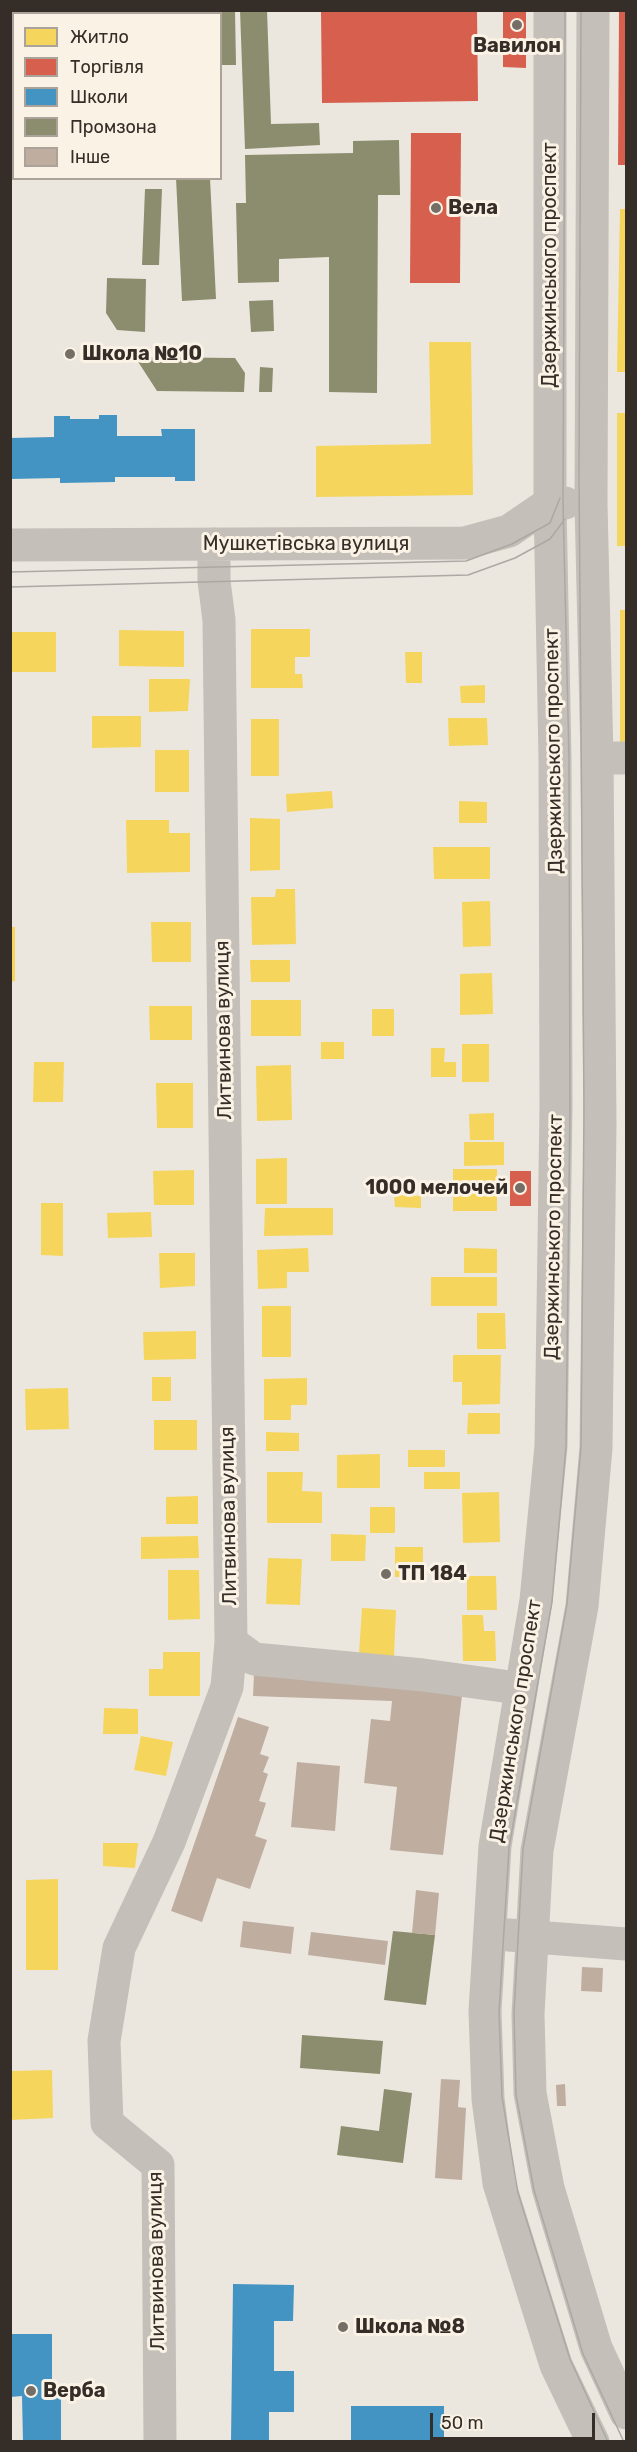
<!DOCTYPE html>
<meta charset="utf-8">
<style>
body{margin:0}
#map{position:relative;width:637px;height:2452px;overflow:hidden;background:#ebe7df;font-family:Rubik,sans-serif}
canvas{display:block}
.frame{position:absolute;inset:0;border:12px solid #352d27;pointer-events:none}
.legend{position:absolute;left:12px;top:12px;width:210px;height:168px;box-sizing:border-box;background:#f9f2e5;border:2px solid #aba399;margin:0;padding:8px 10px;list-style:none;font-size:18px;color:#352d27}
.legend li{display:flex;align-items:center;gap:12px;height:30px}
.legend b{width:30px;border:2px solid #aba399}
.scale{position:absolute;left:430px;top:2413px;width:165px;height:27px;box-sizing:border-box;border:3px solid #352d27;border-top:0;padding-left:8px;font-size:18px;line-height:21px;white-space:nowrap;color:#352d27;-webkit-text-stroke:4px #f9f2e5;paint-order:stroke}
</style>
<div id="map">
<canvas width="637" height="2452"></canvas>
<div class="frame"></div>
<ul class="legend">
<li><b style="height:16px;background:#f6d55c"></b>Житло</li>
<li><b style="height:16px;background:#d6604d"></b>Торгівля</li>
<li><b style="height:16px;background:#4393c3"></b>Школи</li>
<li><b style="height:16px;background:#8c8c6e"></b>Промзона</li>
<li><b style="height:16px;background:#bfada0"></b>Інше</li>
</ul>
<div class="scale">50 m</div>
</div>
<script>
const ctx = document.querySelector('canvas').getContext('2d');
ctx.lineJoin = 'round';
function fillPath(path, color) { ctx.fillStyle = color; ctx.fill(path, 'evenodd'); }
const poly = rows => new Path2D(rows.map(r => 'M' + r).join(''));
function strokePath(path, color, width, dash) { ctx.strokeStyle = color; ctx.lineWidth = width; ctx.lineCap = dash ? 'butt' : 'round'; ctx.setLineDash(dash || []); ctx.stroke(path); }
function write(font, color, halo, rows, align = 'center') {
  ctx.font = font + ' Rubik,sans-serif'; ctx.lineWidth = 6; ctx.setLineDash([]); ctx.textBaseline = 'middle'; ctx.strokeStyle = halo; ctx.fillStyle = color; for (const [text, x, y, turn = 0] of rows) {
    ctx.save(); ctx.translate(x, y); ctx.rotate((+turn || 0) * Math.PI / 180); ctx.textAlign = isNaN(turn) ? turn : align; if (halo) ctx.strokeText(text, 0, 0); ctx.fillText(text, 0, 0); ctx.restore();
  }
}
const homes = poly([
 [620,209,626,209,626,372,617,372],
 [429,342,471,342,473,495,316,497,316,446,431,444],
 [617,413,626,413,626,546,617,546],
 [620,610,626,610,626,751,620,751],
 [251,629,310,629,310,657,295,657,295,674,302,674,303,688,251,688],
 [119,630,184,631,184,667,119,666],
 [10,632,56,632,56,672,10,672],
 [405,652,422,652,422,683,406,683],
 [149,679,190,679,188,711,149,712],
 [485,685,485,703,461,703,460,686],
 [92,716,141,716,141,747,92,748],
 [448,718,487,718,488,745,449,746],
 [251,719,279,719,279,776,251,776],
 [155,750,189,750,189,792,155,792],
 [332,791,333,808,287,812,286,794],
 [459,801,487,802,487,823,459,823],
 [250,818,280,819,280,870,250,871],
 [126,820,169,820,169,833,190,833,190,872,127,873],
 [433,847,490,847,490,879,434,879],
 [276,889,295,889,296,944,252,945,251,897,275,897],
 [490,901,491,946,463,947,462,902],
 [151,922,191,922,191,962,152,962],
 [10,927,15,927,15,981,10,982],
 [250,960,290,960,290,982,251,982],
 [492,973,493,1014,460,1015,460,974],
 [251,1000,301,1000,301,1036,251,1036],
 [149,1006,192,1006,192,1040,150,1040],
 [372,1009,394,1009,394,1036,372,1036],
 [321,1042,344,1042,344,1059,321,1059],
 [462,1044,489,1044,489,1082,462,1082],
 [431,1048,445,1048,444,1062,456,1062,456,1077,431,1077],
 [34,1062,64,1062,63,1102,33,1102],
 [291,1065,292,1120,257,1121,256,1066],
 [156,1083,193,1083,193,1128,157,1128],
 [494,1113,494,1140,470,1140,469,1114],
 [464,1142,504,1142,504,1165,464,1166],
 [287,1158,287,1204,256,1204,256,1159],
 [453,1169,497,1169,497,1211,453,1211],
 [194,1170,194,1205,154,1205,153,1171],
 [394,1195,421,1196,421,1208,395,1207],
 [41,1203,63,1203,63,1256,41,1255],
 [265,1208,333,1208,333,1235,264,1236],
 [151,1212,152,1237,108,1238,107,1213],
 [308,1248,309,1272,287,1272,287,1288,258,1289,257,1250],
 [464,1248,497,1249,497,1273,464,1273],
 [159,1253,195,1253,195,1286,160,1288],
 [431,1277,497,1277,497,1306,431,1306],
 [262,1306,291,1306,291,1357,262,1357],
 [477,1313,505,1313,506,1349,477,1349],
 [196,1331,196,1359,144,1360,143,1332],
 [453,1355,501,1355,500,1404,462,1405,462,1382,453,1382],
 [152,1377,171,1377,171,1401,152,1401],
 [307,1378,307,1405,291,1405,291,1420,264,1420,264,1379],
 [68,1388,69,1429,26,1430,25,1389],
 [468,1413,500,1413,500,1434,467,1434],
 [154,1420,197,1420,197,1450,154,1450],
 [266,1432,299,1433,299,1451,266,1451],
 [408,1450,445,1450,445,1467,408,1467],
 [380,1454,380,1488,337,1488,337,1455],
 [267,1472,303,1472,302,1491,322,1492,322,1523,267,1523],
 [424,1472,460,1472,460,1489,424,1489],
 [499,1492,500,1542,463,1543,462,1493],
 [198,1496,198,1524,166,1524,166,1497],
 [370,1507,395,1507,395,1533,370,1533],
 [331,1534,366,1535,365,1561,331,1561],
 [198,1536,199,1558,141,1559,141,1537],
 [395,1547,423,1547,423,1577,395,1577],
 [268,1558,302,1559,300,1605,266,1604],
 [168,1570,199,1570,200,1619,168,1620],
 [467,1576,496,1576,497,1610,467,1610],
 [362,1608,396,1610,394,1656,359,1654],
 [462,1615,483,1615,484,1631,495,1631,496,1661,463,1661],
 [163,1652,200,1652,200,1696,149,1696,149,1669,163,1669],
 [104,1708,138,1709,138,1734,103,1734],
 [141,1736,173,1742,166,1776,134,1770],
 [103,1843,138,1843,135,1868,103,1866],
 [58,1879,58,1970,26,1970,26,1880],
 [52,2070,53,2118,10,2120,10,2071]
]);
const shops = poly([
 [392,10,477,10,478,101,322,103,321,11],
 [503,10,526,10,526,68,503,67],
 [619,12,626,12,626,165,618,165],
 [411,133,461,133,460,283,410,283],
 [510,1171,531,1171,531,1206,510,1206]
]);
const schools = poly([
 [99,415,117,415,117,436,162,436,161,429,195,429,195,481,175,481,175,477,115,477,115,482,60,483,60,478,10,479,10,438,54,437,54,416,70,416,70,419,99,419],
 [233,2284,294,2285,293,2321,274,2321,274,2371,294,2371,294,2412,269,2412,269,2442,231,2442],
 [10,2334,52,2334,52,2396,61,2396,61,2442,23,2442,22,2396,10,2397],
 [351,2406,444,2406,444,2442,351,2442]
]);
const industry = poly([
 [184,10,235,10,236,65,220,65,220,14,184,14],
 [240,10,267,10,271,124,319,123,320,145,245,149],
 [399,140,400,195,378,195,377,393,329,392,329,257,279,259,279,282,238,283,236,203,246,203,245,155,353,153,353,141],
 [176,178,210,178,216,299,182,301],
 [145,189,162,189,159,265,142,265],
 [107,278,146,279,145,332,117,330,106,313],
 [273,300,274,331,251,332,249,301],
 [135,357,235,358,245,373,244,392,157,391],
 [260,367,273,368,272,392,259,392],
 [393,1931,435,1935,426,2005,384,2000],
 [302,2035,383,2041,380,2074,300,2068],
 [384,2089,412,2093,403,2163,337,2155,341,2126,379,2131]
]);
const building = poly([
 [10,98,14,98,14,131,10,132],
 [254,1674,463,1687,443,1855,390,1850,397,1787,364,1783,371,1719,390,1721,392,1701,253,1696],
 [238,1717,269,1727,260,1754,269,1757,263,1772,268,1774,259,1801,266,1803,255,1836,267,1840,250,1889,217,1878,202,1922,171,1911],
 [297,1762,340,1766,335,1831,291,1827],
 [416,1890,439,1893,435,1935,412,1933],
 [243,1921,294,1927,291,1954,240,1947],
 [311,1932,388,1941,385,1965,308,1955],
 [582,1967,603,1968,602,1992,581,1991],
 [441,2079,460,2080,458,2107,466,2108,462,2180,435,2178],
 [565,2084,566,2106,557,2106,556,2085]
]);
const minor = poly([
 [550,10,550,503,555,758,556,1108,551,1446,536,1600,495,1846,485,2011,488,2099,499,2183,556,2365,593,2442],
 [593,10,591,503,597,758,600,1125,596,1448,582,1606,537,1850,528,2014,530,2093,548,2188,596,2348,626,2413],
 [10,545,465,543,509,531,550,503,565,503],
 [597,758,626,758],
 [231,1642,254,1659,423,1675,503,1686],
 [509,1935,626,1944],
 [160,2442,158,2165,107,2123,104,2041,119,1948,169,1842,227,1687,231,1642,219,620,214,581,214,544]
]);
const tram = poly([
 [565,10,563,503,569,758,570,1109,566,1447,552,1602,509,1848,499,2012,502,2097,518,2193,570,2359,608,2442],
 [581,10,579,474,584,1109,581,1447,567,1604,523,1849,514,2013,516,2095,534,2190,583,2354,624,2442],
 [10,572,466,561,512,544,550,523,560,498],
 [10,587,468,575,515,558,550,539,565,519]
]);
const markers = [
 [517,25,6,"#756e67"],
 [436,208,6,"#756e67"],
 [70,354,6,"#756e67"],
 [520,1188,6,"#756e67"],
 [386,1574,6,"#756e67"],
 [343,2327,6,"#756e67"],
 [31,2391,6,"#756e67"]
];
const poiNames = [
 ["Вавилон",517,46,"center"],
 ["Вела",448,208],
 ["Школа №10",82,354],
 ["1000 мелочей",508,1188,"right"],
 ["ТП 184",398,1574],
 ["Школа №8",355,2327],
 ["Верба",43,2391]
];
const streetNames = [
 ["Дзержинського проспект",550,265,-90],
 ["Мушкетівська вулиця",306,544],
 ["Дзержинського проспект",554,751,-91],
 ["Литвинова вулиця",224,1030,-91],
 ["Дзержинського проспект",554,1237,-89],
 ["Литвинова вулиця",229,1516,-91],
 ["Дзержинського проспект",516,1721,-81],
 ["Литвинова вулиця",157,2261,-91]
];
fillPath(homes, '#f6d55c');
fillPath(shops, '#d6604d');
fillPath(schools, '#4393c3');
fillPath(industry, '#8c8c6e');
fillPath(building, '#bfada0');
strokePath(minor, '#c4bfb8', 33);
strokePath(tram, '#aca8a3', 1.5);
for (const [x, y, r, color] of markers) { const dot = new Path2D(); dot.arc(x, y, r, 0, 2 * Math.PI); ctx.fillStyle = color; ctx.fill(dot); strokePath(dot, '#f9f2e5', 2); }
write('bold 20px', '#352d27', '#f9f2e5', poiNames, 'left');
write('20px', '#352d27', '#f9f2e5', streetNames);
</script>
